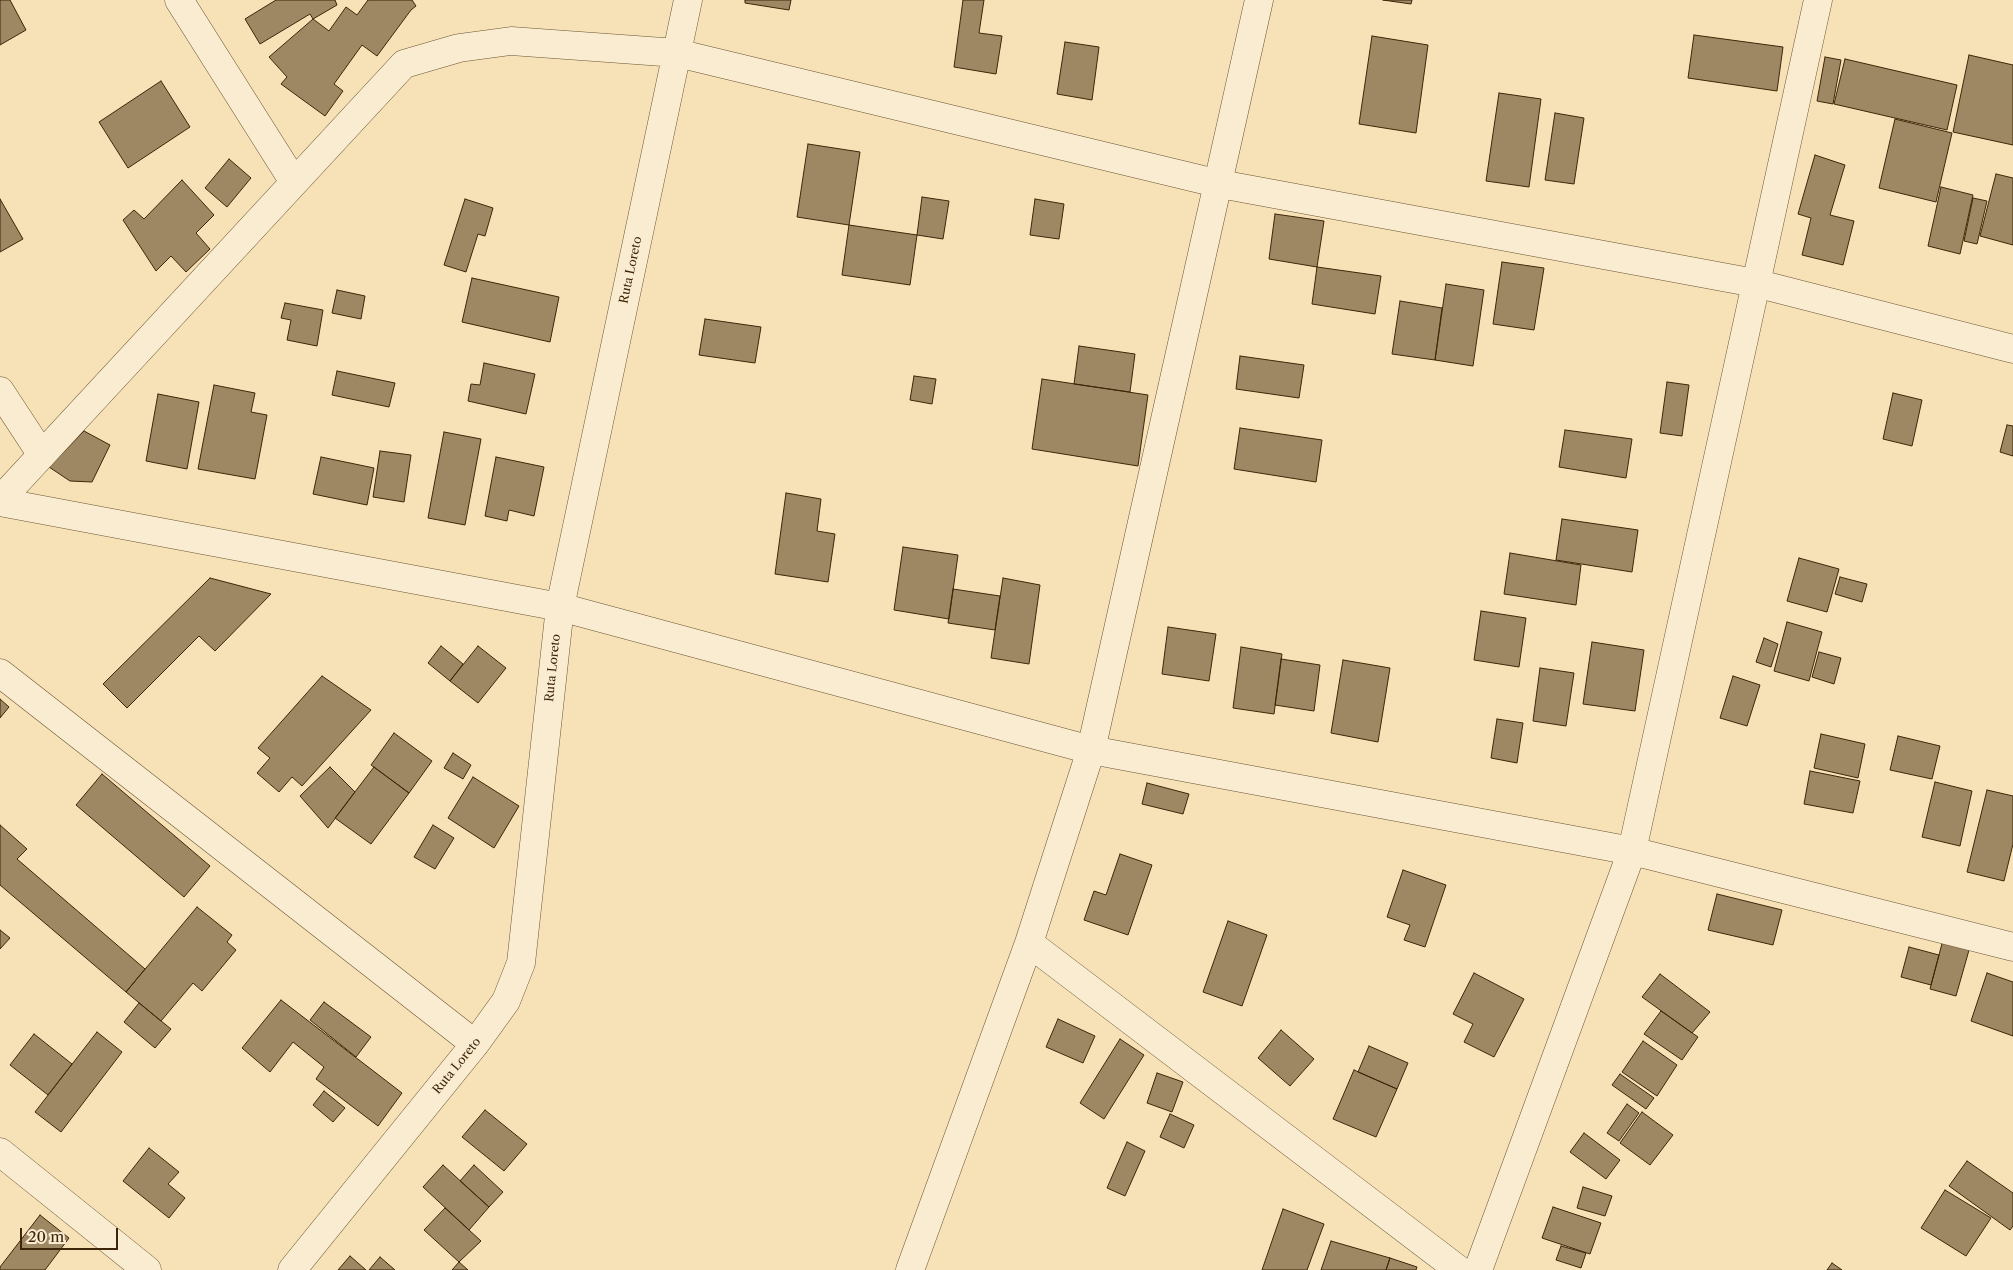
<!DOCTYPE html>
<style>
body{margin:0}
#map{position:relative;width:2013px;height:1270px;overflow:hidden;background:#f6e2b6;font-family:"Libre Caslon Text",serif}
canvas{display:block}
.scale{position:absolute;left:20px;top:1228px;width:98px;height:22px;box-sizing:border-box;border:2px solid #3e2509;border-top:0;padding-left:6px;font-size:15px;line-height:18px;white-space:nowrap;color:#3e2509;-webkit-text-stroke:4px #f9ecd0;paint-order:stroke}
</style>
<div id="map">
<canvas width="2013" height="1270"></canvas>
<div class="scale">20 m</div>
</div>
<script>
const ctx = document.querySelector('canvas').getContext('2d');
ctx.lineJoin = 'round';
function fillPath(path, color) { ctx.fillStyle = color; ctx.fill(path, 'evenodd'); }
const poly = rows => new Path2D(rows.map(r => 'M' + r).join(''));
function strokePath(path, color, width, dash) { ctx.strokeStyle = color; ctx.lineWidth = width; ctx.lineCap = dash ? 'butt' : 'round'; ctx.setLineDash(dash || []); ctx.stroke(path); }
function write(font, color, halo, rows, align = 'center') {
  ctx.font = font + ' "Libre Caslon Text",serif'; ctx.lineWidth = 4.5; ctx.setLineDash([]); ctx.textBaseline = 'middle'; ctx.strokeStyle = halo; ctx.fillStyle = color; for (const [text, x, y, turn = 0] of rows) {
    ctx.save(); ctx.translate(x, y); ctx.rotate((+turn || 0) * Math.PI / 180); ctx.textAlign = isNaN(turn) ? turn : align; if (halo) ctx.strokeText(text, 0, 0); ctx.fillText(text, 0, 0); ctx.restore();
  }
}
const building = poly([
 [0,0,10,0,26,30,0,45,0,0],
 [276,0,335,0,337,5,313,19,310,14,260,44,245,19,276,0],
 [368,0,412,0,416,6,411,10,377,56,362,45,334,84,343,91,325,116,281,84,287,77,269,57,313,19,329,31,346,7,357,15,368,0],
 [745,0,791,0,789,10,745,3,745,0],
 [963,0,984,0,979,33,1002,36,996,74,954,67,963,0],
 [1383,0,1412,0,1411,4,1383,0],
 [1694,35,1783,47,1777,91,1688,78,1694,35],
 [1372,36,1428,45,1416,133,1359,124,1372,36],
 [1065,42,1099,47,1092,100,1057,94,1065,42],
 [1969,55,2013,65,2013,145,1953,132,1969,55],
 [1825,57,1841,60,1833,104,1817,101,1825,57],
 [1845,59,1957,85,1947,130,1834,104,1845,59],
 [161,81,190,127,128,168,99,122,161,81],
 [1499,93,1541,99,1529,187,1486,181,1499,93],
 [1555,113,1584,118,1574,184,1545,180,1555,113],
 [1895,119,1952,133,1936,202,1879,188,1895,119],
 [808,144,860,152,849,225,797,217,808,144],
 [1815,155,1845,165,1830,215,1854,221,1843,265,1802,255,1811,218,1798,214,1815,155],
 [229,159,251,178,227,207,205,188,229,159],
 [1996,174,2013,178,2013,245,1980,236,1996,174],
 [182,180,214,215,196,233,210,249,186,272,171,256,156,271,123,220,134,210,144,219,182,180],
 [1941,187,1973,195,1960,254,1928,246,1941,187],
 [922,197,949,201,943,239,917,235,922,197],
 [1973,198,1987,201,1977,244,1964,241,1973,198],
 [0,199,23,239,0,252,0,199],
 [465,199,493,208,485,236,478,234,466,272,444,265,465,199],
 [1035,199,1064,204,1059,239,1030,235,1035,199],
 [1275,214,1324,221,1317,267,1269,259,1275,214],
 [849,225,917,235,910,285,842,275,849,225],
 [1502,262,1544,268,1534,330,1493,324,1502,262],
 [1317,267,1381,276,1375,314,1312,304,1317,267],
 [472,278,559,297,550,342,462,322,472,278],
 [1446,284,1484,290,1473,366,1435,360,1446,284],
 [337,290,365,296,361,319,332,313,337,290],
 [1400,301,1442,308,1435,360,1392,354,1400,301],
 [285,303,323,310,317,346,287,340,291,320,281,318,285,303],
 [705,319,761,327,755,363,699,355,705,319],
 [1079,346,1135,354,1130,392,1074,384,1079,346],
 [1240,356,1304,365,1299,398,1236,389,1240,356],
 [484,363,535,374,526,414,468,401,471,384,480,385,484,363],
 [337,371,395,383,389,407,332,395,337,371],
 [914,376,936,379,932,404,910,400,914,376],
 [1042,379,1148,395,1138,466,1032,449,1042,379],
 [1667,382,1689,385,1682,436,1660,433,1667,382],
 [214,385,255,393,251,412,267,415,255,479,198,469,214,385],
 [1893,393,1922,400,1912,446,1883,439,1893,393],
 [158,394,199,402,187,469,146,461,158,394],
 [2007,425,2013,426,2013,456,2000,452,2007,425],
 [1240,428,1322,440,1316,482,1234,469,1240,428],
 [1565,430,1632,439,1626,478,1559,467,1565,430],
 [84,431,110,445,92,482,70,481,49,467,84,431],
 [444,432,481,439,465,525,428,518,444,432],
 [380,451,411,455,404,502,373,497,380,451],
 [321,457,374,468,367,505,313,494,321,457],
 [496,457,544,467,534,516,509,510,507,521,485,516,496,457],
 [786,493,821,499,817,531,835,534,828,582,775,574,786,493],
 [1562,519,1638,530,1632,572,1556,560,1562,519],
 [903,547,958,555,949,619,894,610,903,547],
 [1510,553,1581,565,1576,605,1504,594,1510,553],
 [1799,558,1839,569,1827,612,1787,601,1799,558],
 [1840,577,1867,584,1862,602,1835,594,1840,577],
 [210,578,271,594,215,651,199,636,127,708,103,684,210,578],
 [1003,578,1040,585,1029,664,991,658,1003,578],
 [953,589,1000,596,995,630,948,623,953,589],
 [1481,611,1526,618,1519,667,1474,660,1481,611],
 [1787,622,1822,632,1809,681,1774,671,1787,622],
 [1168,627,1216,634,1209,681,1162,674,1168,627],
 [1764,638,1778,644,1771,667,1756,662,1764,638],
 [1592,642,1644,650,1635,711,1583,704,1592,642],
 [441,646,463,664,450,681,428,663,441,646],
 [478,646,506,668,478,703,450,681,478,646],
 [1241,647,1282,654,1274,714,1233,708,1241,647],
 [1819,652,1841,658,1834,684,1812,677,1819,652],
 [1281,659,1320,665,1314,711,1275,705,1281,659],
 [1343,660,1390,668,1378,742,1331,733,1343,660],
 [1540,668,1574,673,1566,726,1533,721,1540,668],
 [322,676,371,710,302,786,292,777,279,792,257,773,270,758,258,748,322,676],
 [1733,676,1760,685,1747,726,1720,718,1733,676],
 [0,699,9,707,0,718,0,699],
 [1497,719,1523,723,1517,763,1491,758,1497,719],
 [394,733,432,761,409,793,371,765,394,733],
 [1821,734,1865,744,1858,778,1814,768,1821,734],
 [1898,736,1940,746,1932,779,1890,770,1898,736],
 [453,753,471,765,463,779,444,768,453,753],
 [330,767,355,792,328,828,300,796,330,767],
 [374,767,409,793,371,844,335,818,374,767],
 [1810,771,1860,781,1853,813,1804,804,1810,771],
 [102,774,210,866,184,897,76,805,102,774],
 [473,777,519,806,494,848,448,818,473,777],
 [1935,782,1972,791,1960,846,1922,837,1935,782],
 [1147,783,1189,794,1183,814,1142,804,1147,783],
 [1987,790,2013,796,2013,844,2004,881,1967,872,1987,790],
 [0,825,27,849,17,859,145,969,126,992,0,885,0,825],
 [433,825,454,838,435,869,414,857,433,825],
 [1120,854,1152,865,1128,935,1084,920,1094,891,1106,895,1120,854],
 [1403,870,1446,885,1425,947,1404,940,1410,925,1387,917,1403,870],
 [1717,894,1782,910,1773,945,1708,930,1717,894],
 [197,907,232,935,227,942,236,950,202,991,193,983,161,1021,126,992,197,907],
 [1228,921,1267,935,1242,1006,1203,992,1228,921],
 [0,930,10,938,0,949,0,930],
 [1944,936,1971,943,1956,996,1930,989,1944,936],
 [1909,947,1939,955,1931,985,1901,977,1909,947],
 [1474,973,1524,999,1494,1057,1464,1042,1473,1024,1453,1014,1474,973],
 [1987,973,2013,982,2013,1036,1971,1021,1987,973],
 [1660,974,1710,1012,1692,1033,1642,997,1660,974],
 [281,1000,402,1093,378,1126,316,1079,324,1067,293,1042,270,1072,242,1048,281,1000],
 [324,1002,371,1037,356,1057,310,1020,324,1002],
 [139,1003,171,1029,155,1048,124,1022,139,1003],
 [1661,1011,1698,1037,1682,1060,1644,1034,1661,1011],
 [1058,1019,1095,1036,1083,1063,1046,1047,1058,1019],
 [1281,1030,1314,1059,1290,1086,1258,1058,1281,1030],
 [97,1032,122,1052,61,1132,35,1112,97,1032],
 [34,1034,72,1064,48,1095,10,1065,34,1034],
 [1120,1039,1144,1055,1104,1119,1080,1103,1120,1039],
 [1643,1041,1677,1065,1657,1096,1622,1072,1643,1041],
 [1369,1046,1408,1063,1397,1089,1358,1072,1369,1046],
 [1354,1070,1397,1089,1376,1137,1333,1119,1354,1070],
 [1157,1073,1183,1082,1172,1112,1147,1103,1157,1073],
 [1620,1074,1654,1098,1646,1109,1612,1085,1620,1074],
 [324,1091,345,1108,333,1122,313,1105,324,1091],
 [1627,1104,1639,1113,1619,1141,1607,1133,1627,1104],
 [485,1110,527,1144,504,1171,462,1137,485,1110],
 [1642,1112,1673,1135,1650,1165,1620,1143,1642,1112],
 [1170,1114,1194,1125,1184,1148,1160,1137,1170,1114],
 [1584,1133,1620,1160,1606,1179,1570,1152,1584,1133],
 [1127,1142,1145,1151,1125,1196,1107,1188,1127,1142],
 [149,1148,179,1172,168,1184,185,1198,169,1218,123,1181,149,1148],
 [1967,1161,2013,1193,2013,1226,2010,1230,1949,1186,1967,1161],
 [443,1165,489,1207,469,1230,423,1187,443,1165],
 [474,1165,503,1192,489,1207,460,1181,474,1165],
 [1583,1187,1612,1196,1605,1216,1577,1208,1583,1187],
 [1945,1190,1991,1218,1966,1256,1921,1228,1945,1190],
 [1553,1207,1601,1223,1590,1254,1542,1238,1553,1207],
 [445,1208,481,1241,459,1262,424,1230,445,1208],
 [1283,1209,1324,1224,1307,1270,1262,1270,1283,1209],
 [40,1215,69,1238,45,1270,0,1270,0,1267,40,1215],
 [1331,1241,1390,1258,1386,1270,1321,1270,1331,1241],
 [1561,1246,1586,1253,1581,1268,1556,1260,1561,1246],
 [350,1256,366,1270,338,1270,350,1256],
 [380,1257,395,1270,369,1270,380,1257],
 [1390,1258,1417,1267,1416,1270,1386,1270,1390,1258],
 [459,1262,468,1270,452,1270,459,1262],
 [1832,1263,1842,1270,1827,1270,1832,1263]
]);
const minor = poly([
 [179,0,294,182],
 [0,391,42,455],
 [0,500,404,64,459,48,511,41,677,53,1220,184,1755,283,2013,349],
 [0,502,560,607,1091,750,1632,851,2013,947],
 [0,673,475,1044],
 [1029,943,1459,1270],
 [0,1152,147,1270],
 [292,1270,475,1044,506,1001,521,963,560,607,688,0],
 [910,1270,1029,943,1091,750,1259,0],
 [1478,1270,1632,851,1818,0]
]);
const streetNames = [
 ["Ruta Loreto",631,270,-78],
 ["Ruta Loreto",553,668,-84],
 ["Ruta Loreto",457,1066,-51]
];
fillPath(building, '#9e8763');
strokePath(building, '#3e2509', 1);
strokePath(minor, '#6c5434', 29);
strokePath(minor, '#f9ecd0', 28);
write('12px', '#3e2509', '#f9ecd0', streetNames);
</script>
